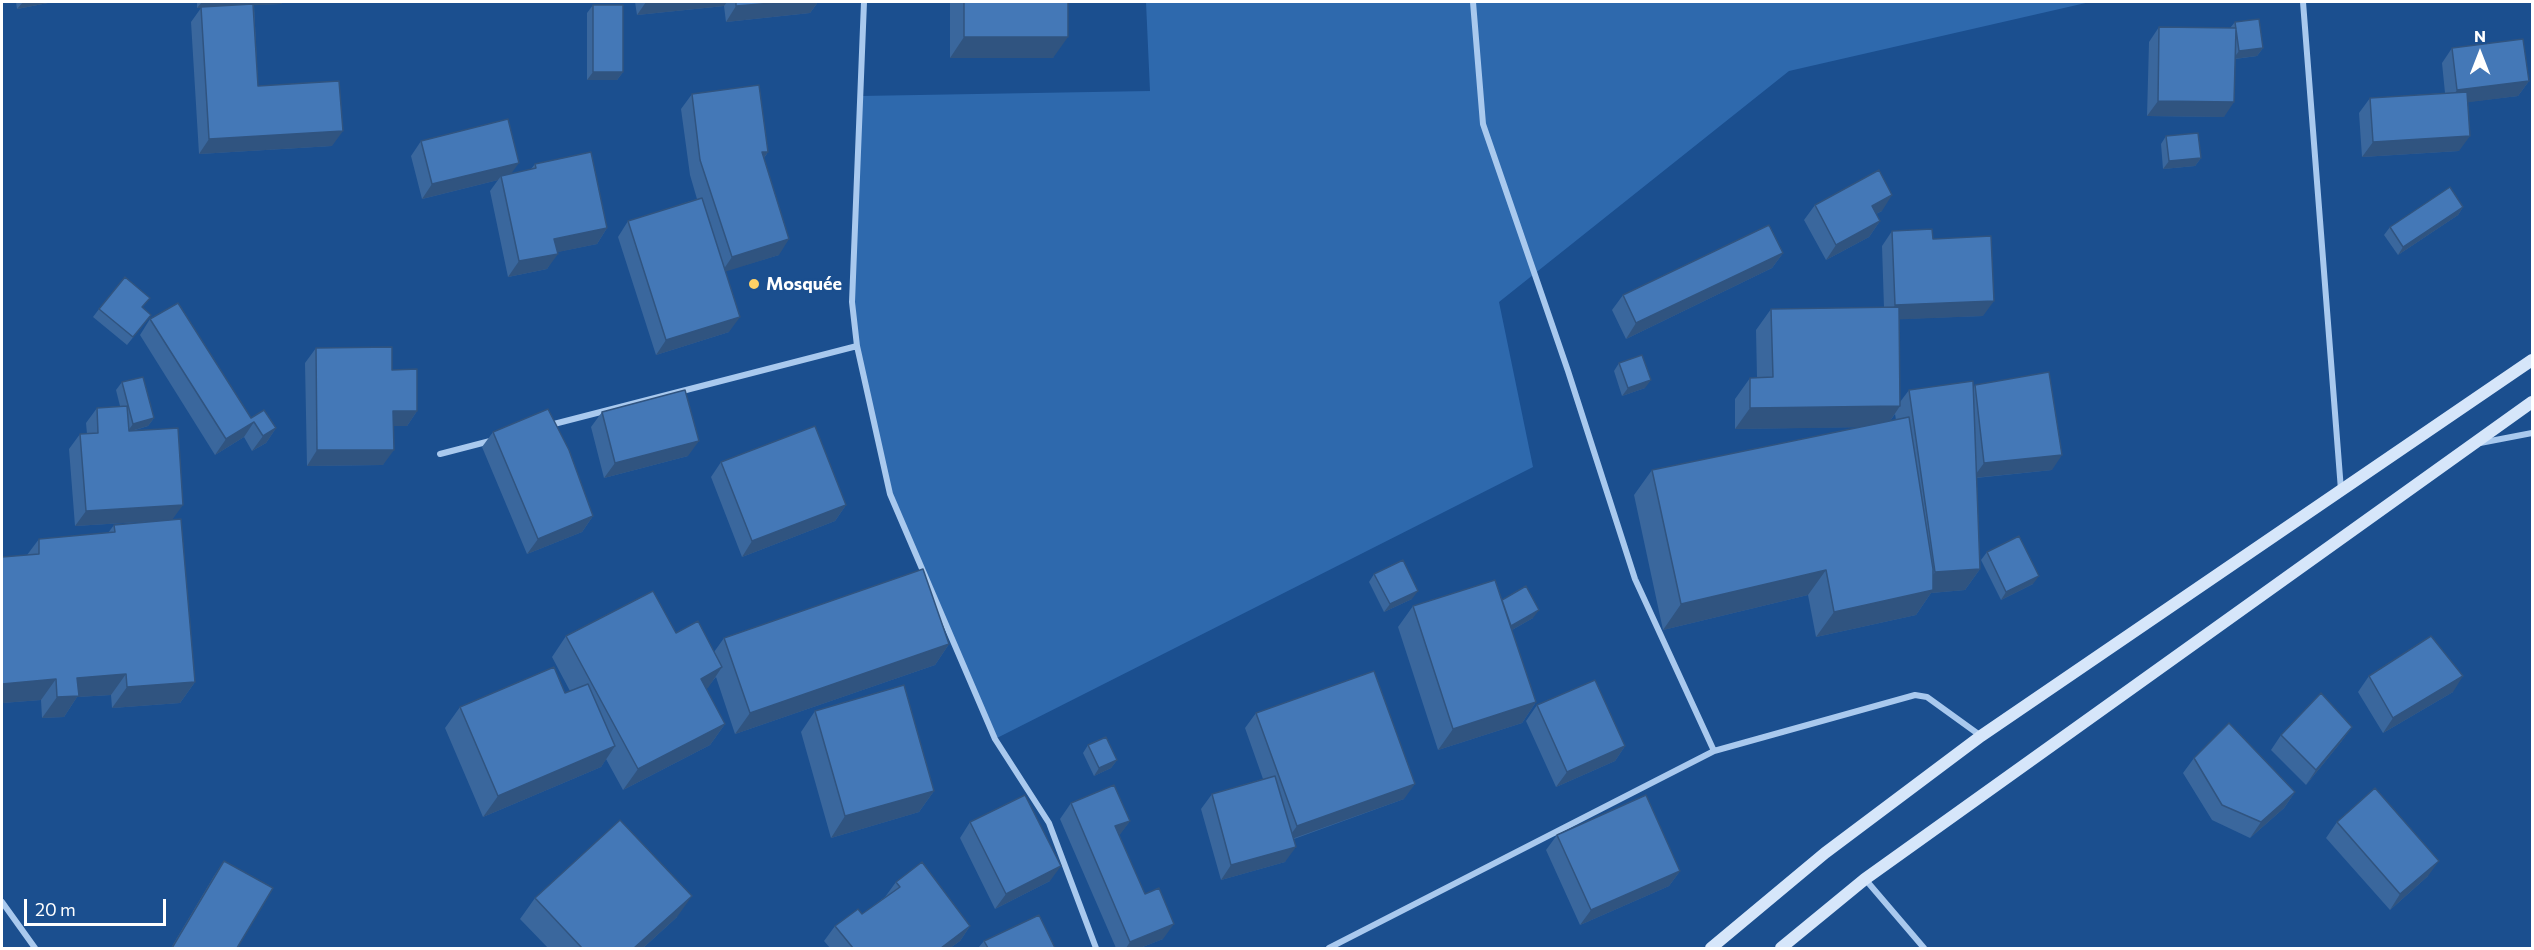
<!DOCTYPE html>
<meta charset="utf-8">
<style>
body{margin:0}
#map{position:relative;width:2534px;height:950px;overflow:hidden;background:#1b4f8f;font-family:Commissioner,sans-serif}
canvas{display:block}
.frame{position:absolute;inset:0;border:3px solid #fff;pointer-events:none}
.north{position:absolute;left:2450px;top:24px;width:60px;height:60px;-webkit-text-stroke:4px #1b4f8f;paint-order:stroke;rotate:0deg;font-size:16px;font-weight:700;line-height:24px;text-align:center;color:#fff}
.north::after{content:'';display:block;margin:auto;width:21px;height:27px;background:#fff;clip-path:polygon(50% 0,100% 100%,50% 72%,0 100%)}
.scale{position:absolute;left:24px;top:899px;width:142px;height:27px;box-sizing:border-box;border:3px solid #fff;border-top:0;padding-left:8px;font-size:18px;line-height:21px;white-space:nowrap;color:#fff;-webkit-text-stroke:4px #1b4f8f;paint-order:stroke}
</style>
<div id="map">
<canvas width="2534" height="950"></canvas>
<div class="frame"></div>
<div class="north">N</div>
<div class="scale">20 m</div>
</div>
<script>
const ctx = document.querySelector('canvas').getContext('2d');
ctx.lineJoin = 'round';
function fillPath(path, color) { ctx.fillStyle = color; ctx.fill(path, 'evenodd'); }
const poly = rows => new Path2D(rows.map(r => 'M' + r).join(''));
function strokePath(path, color, width, dash) { ctx.strokeStyle = color; ctx.lineWidth = width; ctx.lineCap = dash ? 'butt' : 'round'; ctx.setLineDash(dash || []); ctx.stroke(path); }
function write(font, color, halo, rows, align = 'center') {
  ctx.font = font + ' Commissioner,sans-serif'; ctx.lineWidth = 4.5; ctx.setLineDash([]); ctx.textBaseline = 'middle'; ctx.strokeStyle = halo; ctx.fillStyle = color; for (const [text, x, y, turn = 0] of rows) {
    ctx.save(); ctx.translate(x, y); ctx.rotate((+turn || 0) * Math.PI / 180); ctx.textAlign = isNaN(turn) ? turn : align; if (halo) ctx.strokeText(text, 0, 0); ctx.fillText(text, 0, 0); ctx.restore();
  }
}
const green = poly([
 [1146,2,2090,2,1789,71,1499,302,1533,467,995,739,890,494,861,361,852,302,860,96,1150,91]
]);
const minor = poly([
 [864,2,852,302,857,346,890,494,995,739,1049,823,1096,948],
 [1473,2,1483,124,1568,371,1635,579,1714,751],
 [2303,2,2341,490],
 [550,425,857,346],
 [2480,443,2532,433],
 [440,454,494,440],
 [1865,879,1924,948],
 [2,902,35,948],
 [1329,948,1714,751,1915,695,1927,697,1981,736]
]);
const secondary = poly([
 [1711,948,1825,853,1981,736,2532,360],
 [1781,948,1865,879,2532,402]
]);
const wall = poly([
 [16,2,53,2,17,9],
 [197,2,282,2,281,4,254,5,258,86,332,146,199,154,191,22,201,8,197,8],
 [635,2,818,2,810,13,726,22,724,6,637,15],
 [950,2,1068,2,1053,58,950,58],
 [593,5,623,72,617,80,587,80,587,13],
 [2235,22,2263,48,2257,56,2235,59,2224,117,2147,116,2149,42,2159,27,2230,28],
 [2452,48,2529,81,2518,96,2467,102,2459,151,2362,157,2359,113,2370,98,2445,93,2442,63],
 [692,94,768,152,764,158,779,255,725,271,729,332,656,355,618,237,628,221,697,199,690,175,681,109],
 [2166,136,2201,158,2195,166,2163,169,2161,144],
 [421,141,511,174,531,169,535,164,607,228,597,244,557,252,547,269,508,277,490,191,498,180,422,199,411,156],
 [1815,205,1882,211,1876,214,1880,221,1869,237,1826,260,1804,220],
 [2463,207,2458,215,2398,255,2384,235,2390,227],
 [1892,231,1933,239,1983,316,1899,319,1900,402,1909,390,1973,388,1975,385,2052,470,1976,478,1980,569,1965,590,1931,593,1916,615,1816,637,1808,595,1663,630,1634,495,1652,470,1860,427,1735,429,1735,399,1750,378,1757,378,1756,330,1771,309,1884,308,1882,246],
 [1895,414,1896,420,1890,421],
 [1783,253,1772,268,1626,339,1612,310,1623,295],
 [143,308,151,315,127,345,93,317,99,309],
 [150,319,251,418,276,428,266,443,252,451,244,437,215,455,140,335],
 [316,348,392,370,417,411,407,426,393,426,383,465,307,466,305,363],
 [1619,363,1645,388,1622,396,1614,371],
 [122,382,154,418,148,426,132,431,172,520,75,526,69,449,80,434,87,434,86,423,97,408,120,406,116,390],
 [602,412,688,456,604,478,591,427],
 [493,432,593,516,582,532,527,554,482,447],
 [721,462,846,505,835,521,742,557,711,477],
 [114,525,195,682,180,703,112,708,111,695,77,697,64,717,42,718,41,700,2,703,2,557,27,555,39,539,108,533],
 [1987,552,2033,584,2001,600,1981,560],
 [1374,574,1412,599,1384,612,1369,582],
 [1502,600,1533,618,1512,630,1536,702,1522,723,1438,750,1398,627,1413,606],
 [676,633,714,652,724,638,949,644,935,665,735,734,716,677,706,689,725,724,710,745,623,790,606,759,601,767,483,817,445,728,460,707,565,693,570,691,552,657,566,636],
 [2369,676,2453,692,2383,733,2358,692],
 [1537,705,1625,746,1615,761,1556,787,1526,721],
 [815,711,934,791,919,812,831,838,801,732],
 [1256,713,1404,799,1294,839,1285,862,1221,880,1201,809,1212,794,1263,779,1245,728],
 [2352,727,2341,742,2306,785,2271,750,2281,735],
 [1088,745,1117,760,1111,768,1094,776,1083,753],
 [2194,758,2295,792,2284,808,2250,838,2212,820,2183,773],
 [1071,803,1130,821,1119,835,1163,939,1140,948,1116,948,1060,819],
 [970,822,1050,881,995,909,960,838],
 [2337,822,2428,876,2390,910,2326,838],
 [1557,835,1680,871,1669,886,1580,925,1546,850],
 [224,861,237,948,171,948,214,876],
 [896,882,970,926,960,941,950,948,830,948,824,941,835,926,862,914,885,897],
 [535,898,677,917,643,948,548,948,520,919],
 [984,941,1055,948,978,948]
]);
const shadedWall = poly([
 [23,2,53,2,17,9],
 [202,2,282,2,281,4,197,8],
 [646,2,727,2,724,6,637,15],
 [785,2,818,2,810,13,726,22,736,6],
 [964,37,1068,37,1053,58,950,58],
 [2263,48,2257,56,2233,59,2239,51],
 [593,72,623,72,617,80,587,80],
 [2529,81,2518,96,2447,105,2457,90],
 [2158,101,2234,102,2224,117,2147,116],
 [343,131,332,146,199,154,209,139],
 [2470,136,2459,151,2362,157,2373,142],
 [762,152,768,152,757,167],
 [2201,158,2195,166,2163,169,2169,161],
 [519,163,508,178,501,176,498,180,422,199,432,184],
 [1892,195,1882,211,1861,221,1872,206],
 [2463,207,2458,215,2398,255,2403,247],
 [1880,221,1869,237,1826,260,1836,245],
 [607,228,597,244,544,255,554,239],
 [789,239,779,255,721,273,732,257],
 [1783,253,1772,268,1626,339,1636,323],
 [558,254,547,269,508,277,519,261],
 [1994,301,1983,316,1885,320,1895,305],
 [740,317,729,332,656,355,666,340],
 [1651,380,1645,388,1622,396,1628,388],
 [1900,406,1886,427,1735,429,1750,408],
 [393,411,417,411,407,426,382,426],
 [154,418,148,426,127,432,133,424],
 [254,422,244,437,215,455,226,439],
 [276,428,266,443,252,451,263,436],
 [699,441,688,456,604,478,615,463],
 [317,450,394,450,383,465,307,466],
 [2062,455,2052,470,1973,478,1984,463],
 [183,505,172,520,75,526,86,511],
 [846,505,835,521,742,557,752,541],
 [593,516,582,532,527,554,538,539],
 [1980,569,1965,590,1931,593,1916,615,1816,637,1834,612,1921,593,1935,572],
 [1826,570,1808,595,1663,630,1681,604],
 [2039,576,2033,584,2001,600,2006,592],
 [1418,591,1412,599,1384,612,1390,604],
 [1539,610,1533,618,1503,635,1509,627],
 [949,644,935,665,735,734,750,713],
 [722,667,708,688,686,700,701,679],
 [126,674,111,695,77,697,64,717,42,718,57,697,77,678],
 [2463,676,2453,692,2383,733,2393,718],
 [56,679,41,700,2,703,2,684],
 [195,682,180,703,112,708,127,687],
 [1536,702,1522,723,1438,750,1453,729],
 [725,724,710,745,623,790,638,769],
 [2352,727,2341,742,2306,785,2316,770],
 [615,746,601,767,483,817,498,796],
 [1625,746,1615,761,1556,787,1567,772],
 [1117,760,1111,768,1094,776,1099,768],
 [1415,784,1404,799,1286,841,1297,826],
 [934,791,919,812,831,838,845,816],
 [2295,792,2284,808,2250,838,2261,822],
 [1130,821,1119,836,1115,826],
 [1296,847,1285,862,1221,880,1231,865],
 [2439,861,2428,876,2390,910,2400,894],
 [1061,866,1050,881,995,909,1006,894],
 [1680,871,1669,886,1580,925,1591,910],
 [692,896,677,917,643,948,634,948],
 [1174,924,1163,939,1140,948,1126,948,1130,942],
 [970,926,960,941,950,948,941,948]
]);
const building = poly([
 [736,2,785,2,736,6,736,2],
 [964,2,1068,2,1068,37,964,37,964,2],
 [253,4,258,86,339,81,343,131,209,139,201,7,253,4],
 [593,5,623,5,623,72,593,72,593,5],
 [2259,19,2263,48,2239,51,2235,22,2259,19],
 [2159,27,2236,28,2234,102,2158,101,2159,27],
 [2523,39,2529,81,2457,90,2452,48,2523,39],
 [759,85,768,152,762,152,789,239,732,257,700,160,692,94,759,85],
 [2467,92,2470,136,2373,142,2370,98,2467,92],
 [508,119,519,163,432,184,421,141,508,119],
 [2198,133,2201,158,2169,161,2166,136,2198,133],
 [591,152,607,228,554,239,558,254,519,261,501,176,536,168,535,164,591,152],
 [1879,170,1892,195,1872,206,1880,221,1836,245,1815,205,1879,170],
 [2450,187,2463,207,2403,247,2390,227,2450,187],
 [702,198,740,317,666,340,628,221,702,198],
 [1769,225,1783,253,1636,323,1623,295,1769,225],
 [1932,229,1933,239,1991,236,1994,301,1895,305,1892,231,1932,229],
 [125,277,150,298,142,307,151,315,133,337,99,309,125,277],
 [178,303,251,418,264,410,276,428,263,436,254,422,226,439,150,319,178,303],
 [1899,307,1900,406,1750,408,1750,378,1773,377,1771,309,1899,307],
 [392,347,392,370,417,369,417,411,393,411,394,450,317,450,316,348,392,347],
 [1642,355,1651,380,1628,388,1619,363,1642,355],
 [2049,372,2062,455,1984,463,1975,385,2049,372],
 [143,377,154,418,133,424,122,382,143,377],
 [1973,381,1980,569,1935,572,1909,390,1973,381],
 [685,390,699,441,615,463,602,412,685,390],
 [127,406,129,431,178,428,183,505,86,511,80,434,98,433,97,408,127,406],
 [548,409,569,450,593,516,538,539,493,432,548,409],
 [1909,417,1933,569,1933,590,1834,612,1826,570,1681,604,1652,470,1909,417],
 [815,426,846,505,752,541,721,462,815,426],
 [181,519,195,682,127,687,126,674,77,678,79,696,57,697,56,679,2,684,2,557,39,554,39,539,115,532,114,525,181,519],
 [2019,536,2039,576,2006,592,1987,552,2019,536],
 [1403,560,1418,591,1390,604,1374,574,1403,560],
 [923,569,949,644,750,713,724,638,923,569],
 [1495,580,1536,702,1453,729,1413,606,1495,580],
 [1526,586,1539,610,1511,626,1502,600,1526,586],
 [653,591,676,633,698,621,722,667,701,679,725,724,638,769,566,636,653,591],
 [2431,636,2463,676,2393,718,2369,676,2431,636],
 [554,667,565,693,588,684,615,746,498,796,460,707,554,667],
 [1374,671,1415,784,1297,826,1256,713,1374,671],
 [1595,680,1625,746,1567,772,1537,705,1595,680],
 [904,685,934,791,845,816,815,711,904,685],
 [2321,693,2352,727,2316,770,2281,735,2321,693],
 [2229,723,2295,792,2261,822,2222,805,2194,758,2229,723],
 [1106,737,1117,760,1099,768,1088,745,1106,737],
 [1275,776,1296,847,1231,865,1212,794,1275,776],
 [1114,785,1130,821,1115,826,1145,894,1159,888,1174,924,1130,942,1071,803,1114,785],
 [2375,788,2439,861,2400,894,2337,822,2375,788],
 [1025,795,1061,866,1006,894,970,822,1025,795],
 [1646,795,1680,871,1591,910,1557,835,1646,795],
 [620,820,692,896,634,948,582,948,535,898,620,820],
 [224,861,273,888,237,948,172,948,224,861],
 [922,862,970,926,941,948,853,948,835,926,858,909,862,914,900,887,896,882,922,862],
 [1039,915,1055,948,988,948,984,941,1039,915]
]);
const markers = [
 [754,284,6,"#ffd166"]
];
const poiNames = [
 ["Mosquée",766,284]
];
fillPath(green, '#2e69ad');
strokePath(minor, '#a9c9ee', 6);
strokePath(secondary, '#d6e6fa', 12);
fillPath(wall, '#3a679d');
fillPath(shadedWall, '#305480');
fillPath(building, '#4478b7');
strokePath(building, '#305480', 1.5);
for (const [x, y, r, color] of markers) { const dot = new Path2D(); dot.arc(x, y, r, 0, 2 * Math.PI); ctx.fillStyle = color; ctx.fill(dot); strokePath(dot, '#1b4f8f', 2); }
write('bold 18px', '#fff', '#1b4f8f', poiNames, 'left');
</script>
